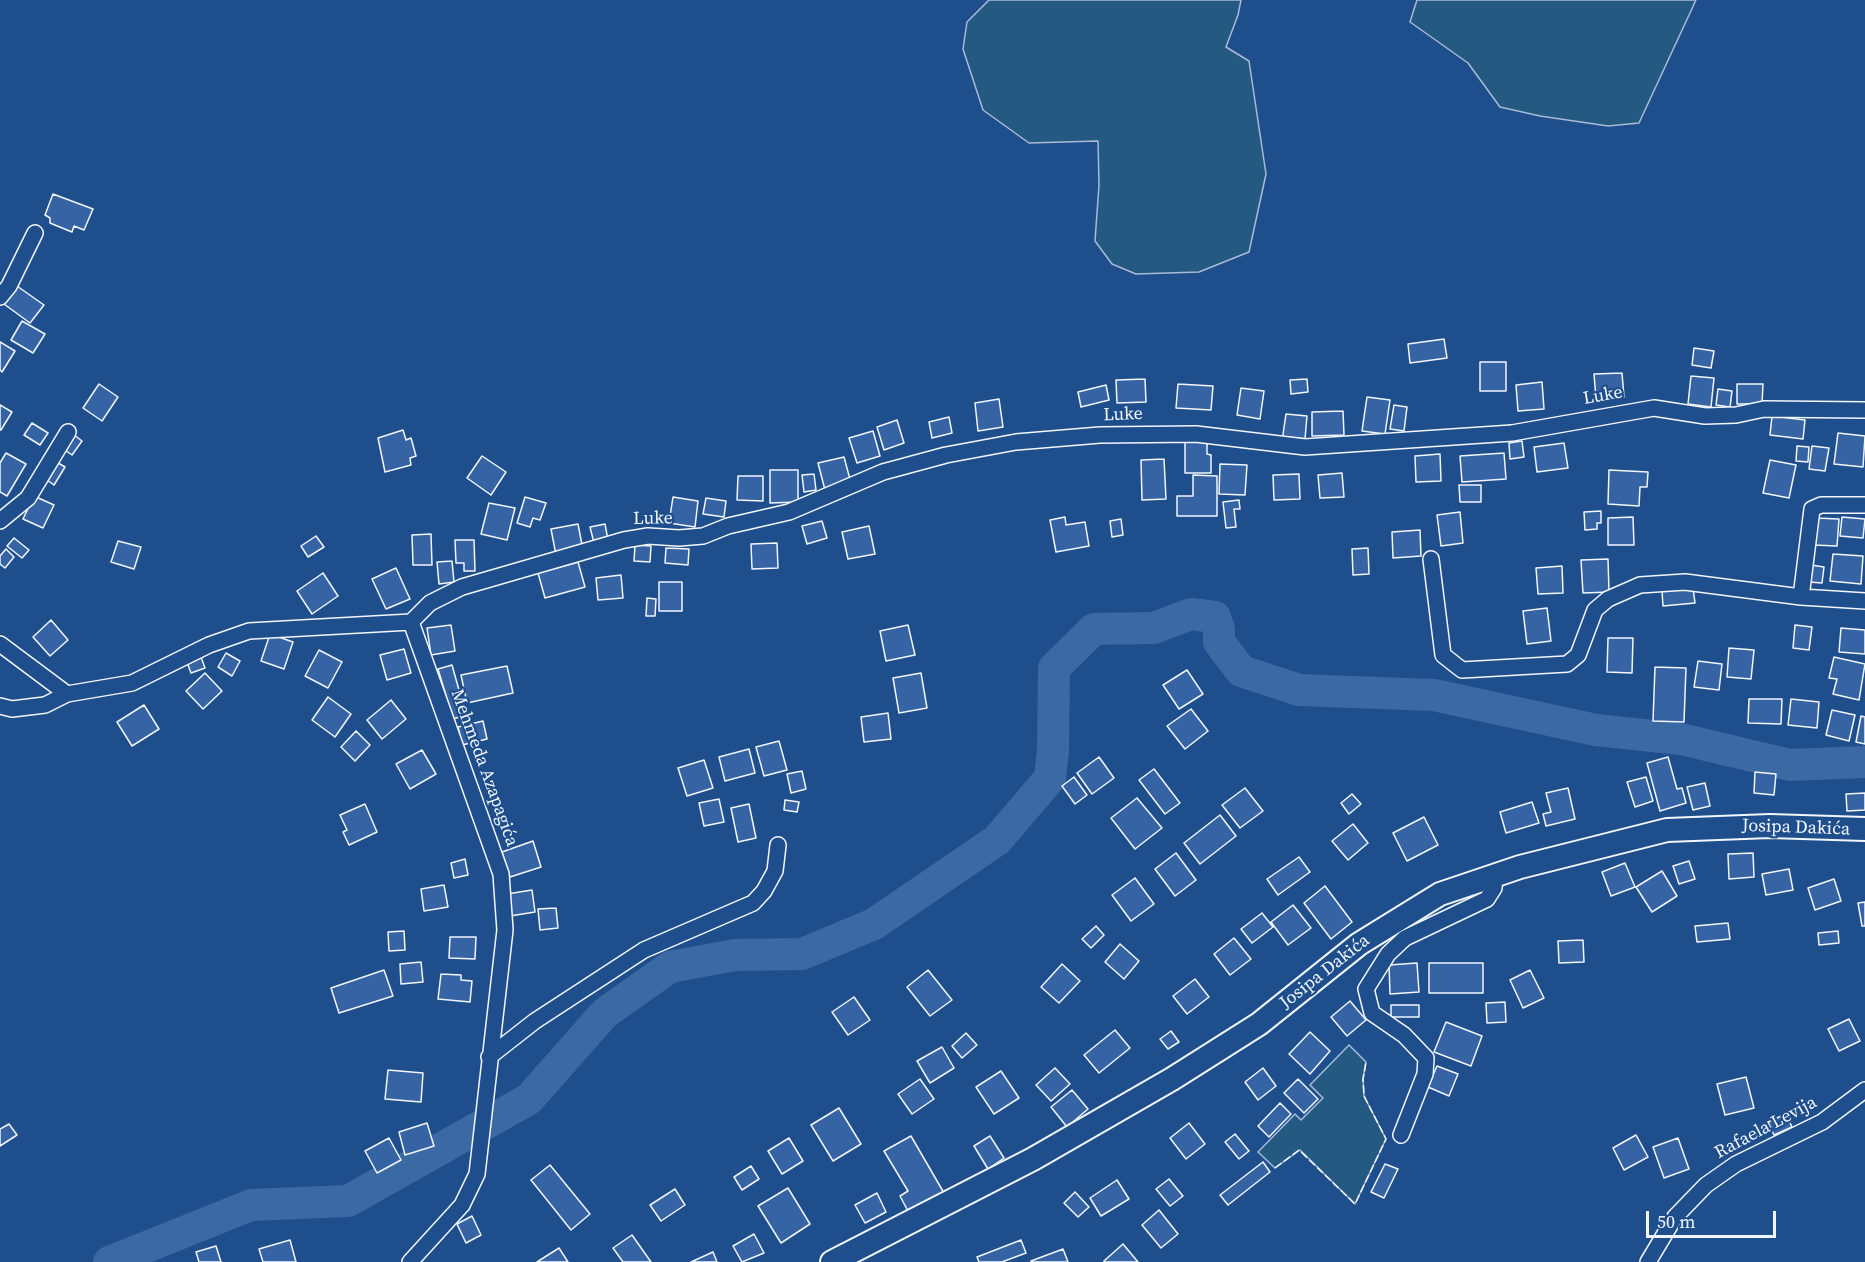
<!DOCTYPE html>
<meta charset="utf-8">
<style>
body{margin:0}
#map{position:relative;width:1865px;height:1262px;overflow:hidden;background:#1f4e8c;font-family:"Source Serif 4",serif}
canvas{display:block}
.scale{position:absolute;left:1646px;top:1211px;width:130px;height:27px;box-sizing:border-box;border:3px solid #f2f6ff;border-top:0;padding-left:8px;font-size:18px;line-height:21px;white-space:nowrap;color:#f2f6ff;-webkit-text-stroke:4px #1f4e8c;paint-order:stroke}
</style>
<div id="map">
<canvas width="1865" height="1262"></canvas>
<div class="scale">50 m</div>
</div>
<script>
const ctx = document.querySelector('canvas').getContext('2d');
ctx.lineJoin = 'round';
function fillPath(path, color) { ctx.fillStyle = color; ctx.fill(path, 'evenodd'); }
const poly = rows => new Path2D(rows.map(r => 'M' + r).join(''));
function strokePath(path, color, width, dash) { ctx.strokeStyle = color; ctx.lineWidth = width; ctx.lineCap = dash ? 'butt' : 'round'; ctx.setLineDash(dash || []); ctx.stroke(path); }
function write(font, color, halo, rows, align = 'center') {
  ctx.font = font + ' "Source Serif 4",serif'; ctx.lineWidth = 4.5; ctx.setLineDash([]); ctx.textBaseline = 'middle'; ctx.strokeStyle = halo; ctx.fillStyle = color; for (const [text, x, y, turn = 0] of rows) {
    ctx.save(); ctx.translate(x, y); ctx.rotate((+turn || 0) * Math.PI / 180); ctx.textAlign = isNaN(turn) ? turn : align; if (halo) ctx.strokeText(text, 0, 0); ctx.fillText(text, 0, 0); ctx.restore();
  }
}
const green = poly([
 [989,0,1241,0,1238,15,1226,47,1249,61,1266,174,1249,252,1199,272,1136,274,1112,264,1095,241,1099,185,1098,141,1029,143,983,110,963,49,967,22,989,0],
 [1417,0,1696,0,1639,123,1608,126,1540,116,1500,107,1468,63,1410,22,1417,0],
 [1349,1045,1366,1062,1363,1079,1364,1096,1386,1139,1355,1204,1300,1150,1275,1168,1258,1152,1295,1114,1301,1120,1323,1098,1310,1085,1349,1045]
]);
const river = poly([
 [109,1262,251,1205,348,1201,529,1099,605,1013,670,967,735,955,802,954,874,924,997,840,1050,778,1053,750,1054,668,1094,629,1154,628,1191,614,1215,617,1219,629,1219,642,1241,671,1299,690,1434,695,1596,730,1681,739,1790,765,1865,762]
]);
const building = poly([
 [53,194,93,209,84,230,74,226,72,232,50,223,50,218,45,215,53,194],
 [17,286,44,305,30,323,4,304,17,286],
 [22,321,45,334,33,353,11,340,22,321],
 [1444,339,1447,358,1410,363,1408,344,1444,339],
 [0,342,15,351,2,372,0,370,0,342],
 [1694,348,1714,351,1711,368,1692,365,1694,348],
 [1480,362,1506,362,1506,391,1480,391,1480,362],
 [1622,373,1624,397,1596,399,1594,374,1622,373],
 [1691,376,1714,378,1711,407,1688,404,1691,376],
 [1145,379,1146,402,1117,403,1116,380,1145,379],
 [1307,379,1308,392,1291,394,1290,380,1307,379],
 [1542,382,1544,409,1518,411,1516,385,1542,382],
 [99,384,118,397,102,421,83,408,99,384],
 [1178,384,1213,386,1211,410,1176,408,1178,384],
 [1737,384,1763,384,1762,404,1737,404,1737,384],
 [1106,385,1109,400,1081,407,1078,392,1106,385],
 [1241,388,1264,391,1260,419,1237,415,1241,388],
 [1718,389,1732,391,1730,407,1716,405,1718,389],
 [1367,397,1390,400,1385,434,1362,431,1367,397],
 [999,399,1003,427,978,431,975,403,999,399],
 [0,405,12,412,1,430,0,430,0,405],
 [1394,405,1407,407,1404,431,1390,429,1394,405],
 [1343,411,1344,435,1312,436,1312,412,1343,411],
 [1286,414,1307,416,1305,439,1297,438,1297,442,1282,441,1286,414],
 [1772,416,1805,420,1803,439,1770,435,1772,416],
 [949,417,952,433,932,438,929,422,949,417],
 [897,420,904,443,884,450,877,427,897,420],
 [32,423,48,433,40,445,24,435,32,423],
 [403,430,406,440,411,438,416,456,410,458,411,465,385,472,378,438,403,430],
 [873,431,880,456,857,463,849,438,873,431],
 [1838,433,1865,436,1863,467,1834,464,1838,433],
 [73,434,82,441,72,455,62,448,73,434],
 [1522,441,1524,457,1510,459,1509,443,1522,441],
 [1185,442,1207,442,1207,454,1211,455,1211,473,1185,473,1185,442],
 [1564,443,1568,468,1537,472,1534,447,1564,443],
 [1797,446,1809,447,1808,462,1796,461,1797,446],
 [1812,446,1829,448,1825,471,1809,469,1812,446],
 [6,453,26,464,7,496,0,492,0,463,6,453],
 [1504,453,1506,479,1462,482,1460,456,1504,453],
 [1440,454,1441,481,1416,482,1415,456,1440,454],
 [482,456,506,472,491,495,467,478,482,456],
 [844,457,851,483,825,490,818,463,844,457],
 [1164,459,1166,499,1142,500,1141,460,1164,459],
 [1770,460,1796,465,1789,498,1763,493,1770,460],
 [55,461,65,467,54,485,44,478,55,461],
 [1220,464,1247,465,1245,495,1219,494,1220,464],
 [770,470,798,470,798,502,770,503,770,470],
 [1609,470,1648,472,1647,487,1640,487,1639,506,1608,504,1609,470],
 [1342,473,1344,497,1320,498,1318,475,1342,473],
 [814,474,816,490,804,492,802,475,814,474],
 [1299,474,1300,499,1274,500,1273,475,1299,474],
 [1193,475,1217,476,1217,516,1177,516,1177,496,1193,496,1193,475],
 [738,476,763,476,763,501,737,500,738,476],
 [1459,485,1481,485,1481,502,1460,502,1459,485],
 [34,496,54,505,43,528,23,519,34,496],
 [525,497,546,503,540,520,533,518,530,527,517,523,525,497],
 [673,497,698,501,695,527,669,523,673,497],
 [706,498,726,501,724,517,703,514,706,498],
 [1239,500,1240,509,1234,509,1236,527,1226,528,1223,502,1239,500],
 [489,503,515,508,507,540,481,534,489,503],
 [1601,511,1601,523,1597,523,1597,529,1585,530,1584,512,1601,511],
 [1460,512,1463,543,1441,546,1437,515,1460,512],
 [1065,517,1066,525,1085,522,1089,546,1056,552,1050,520,1065,517],
 [1633,517,1634,545,1608,545,1608,518,1633,517],
 [1842,517,1865,519,1863,538,1840,536,1842,517],
 [1815,518,1839,519,1837,546,1813,545,1815,518],
 [1121,519,1123,535,1112,537,1110,521,1121,519],
 [822,521,827,538,807,544,802,526,822,521],
 [578,524,583,550,556,555,551,529,578,524],
 [605,524,608,540,594,543,590,527,605,524],
 [869,526,875,554,848,559,842,532,869,526],
 [1420,530,1421,556,1393,558,1392,532,1420,530],
 [431,534,432,565,413,565,412,535,431,534],
 [316,536,324,547,308,557,301,546,316,536],
 [14,538,29,550,22,558,7,546,14,538],
 [455,540,474,540,475,571,464,571,464,563,456,563,455,540],
 [118,541,141,547,134,569,111,562,118,541],
 [777,543,778,568,752,569,751,544,777,543],
 [635,545,651,546,650,562,634,561,635,545],
 [666,548,689,549,688,565,665,563,666,548],
 [1368,548,1369,574,1353,575,1352,549,1368,548],
 [6,549,14,557,5,568,0,564,0,556,6,549],
 [1833,554,1863,556,1861,584,1830,581,1833,554],
 [1608,559,1609,592,1583,593,1581,560,1608,559],
 [452,561,454,582,439,584,437,562,452,561],
 [578,562,585,587,545,598,538,573,578,562],
 [1811,565,1824,567,1822,583,1809,582,1811,565],
 [1562,566,1563,593,1538,594,1536,568,1562,566],
 [396,568,410,599,386,609,372,579,396,568],
 [323,573,338,596,312,614,297,591,323,573],
 [621,575,623,598,598,600,596,578,621,575],
 [659,582,682,582,682,611,659,611,659,582],
 [1693,588,1695,603,1663,606,1662,591,1693,588],
 [647,598,656,599,655,616,646,616,647,598],
 [1547,608,1551,641,1527,644,1523,611,1547,608],
 [51,620,68,640,50,656,33,637,51,620],
 [451,625,455,651,431,655,427,628,451,625],
 [908,625,915,655,886,661,880,631,908,625],
 [1795,625,1812,627,1809,650,1793,648,1795,625],
 [1841,628,1865,630,1865,654,1839,652,1841,628],
 [270,634,293,642,284,669,261,661,270,634],
 [1608,638,1633,638,1632,673,1607,672,1608,638],
 [1729,648,1754,650,1751,679,1727,677,1729,648],
 [404,649,411,673,387,680,380,655,404,649],
 [319,650,342,662,328,688,305,676,319,650],
 [226,653,240,661,232,676,218,667,226,653],
 [201,657,205,668,191,673,187,662,201,657],
 [1834,657,1865,664,1859,700,1833,694,1837,679,1829,678,1834,657],
 [1698,661,1722,664,1719,690,1694,687,1698,661],
 [452,665,466,715,453,719,438,669,452,665],
 [507,666,513,693,467,703,461,675,507,666],
 [1655,667,1686,668,1684,722,1653,721,1655,667],
 [1187,670,1203,694,1179,709,1163,685,1187,670],
 [205,673,222,691,203,709,186,691,205,673],
 [921,673,927,708,899,713,893,678,921,673],
 [328,697,351,714,335,737,312,720,328,697],
 [1749,699,1782,699,1781,724,1748,723,1749,699],
 [1791,699,1819,702,1817,728,1788,725,1791,699],
 [391,700,406,719,382,739,367,720,391,700],
 [144,705,159,729,132,746,117,722,144,705],
 [1191,709,1208,731,1185,749,1167,726,1191,709],
 [1832,710,1855,715,1849,741,1826,735,1832,710],
 [888,713,891,739,864,742,861,717,888,713],
 [1861,716,1865,717,1865,744,1856,742,1861,716],
 [483,721,487,739,462,745,458,727,483,721],
 [356,731,370,745,355,761,341,747,356,731],
 [779,741,787,770,764,776,756,747,779,741],
 [749,749,755,773,725,781,719,757,749,749],
 [422,750,436,774,410,789,396,764,422,750],
 [1099,757,1114,778,1092,794,1077,773,1099,757],
 [1668,757,1677,789,1682,788,1686,803,1660,811,1647,763,1668,757],
 [704,760,713,788,687,796,678,768,704,760],
 [1154,769,1180,803,1165,814,1139,780,1154,769],
 [802,771,806,789,791,793,787,774,802,771],
 [1755,772,1776,774,1774,795,1754,793,1755,772],
 [1074,777,1087,795,1075,804,1062,786,1074,777],
 [1646,777,1653,801,1635,807,1627,782,1646,777],
 [1705,783,1710,806,1693,810,1687,787,1705,783],
 [1245,788,1263,811,1240,828,1222,805,1245,788],
 [1568,788,1575,819,1546,826,1543,814,1551,812,1546,793,1568,788],
 [1865,793,1865,810,1847,811,1846,794,1865,793],
 [1352,794,1361,804,1349,814,1341,803,1352,794],
 [1137,798,1162,828,1135,849,1111,818,1137,798],
 [719,799,724,822,704,826,699,803,719,799],
 [785,800,799,802,797,812,784,810,785,800],
 [1532,802,1539,823,1506,833,1500,812,1532,802],
 [365,804,377,832,349,845,343,832,347,830,340,815,365,804],
 [749,804,756,838,738,842,731,808,749,804],
 [1220,815,1236,836,1200,864,1184,843,1220,815],
 [1424,817,1438,845,1407,861,1393,833,1424,817],
 [1353,824,1368,843,1348,860,1332,841,1353,824],
 [533,841,541,867,510,877,502,852,533,841],
 [1176,853,1196,880,1175,896,1155,869,1176,853],
 [1753,853,1754,877,1729,879,1728,854,1753,853],
 [1299,857,1310,872,1278,895,1267,879,1299,857],
 [465,859,468,875,454,878,451,863,465,859],
 [1689,861,1695,879,1679,884,1673,866,1689,861],
 [1625,863,1635,887,1611,896,1602,872,1625,863],
 [1789,869,1793,890,1766,895,1762,874,1789,869],
 [1662,871,1677,896,1652,912,1636,887,1662,871],
 [1135,878,1154,904,1131,921,1112,895,1135,878],
 [1834,879,1841,901,1815,910,1808,888,1834,879],
 [444,885,448,907,424,911,421,889,444,885],
 [1325,886,1352,922,1331,939,1304,903,1325,886],
 [532,890,535,912,510,916,507,894,532,890],
 [1865,902,1865,926,1862,926,1858,903,1865,902],
 [1293,905,1311,928,1288,945,1271,922,1293,905],
 [556,908,558,928,540,930,538,909,556,908],
 [1262,913,1273,927,1252,943,1241,929,1262,913],
 [1728,923,1730,939,1697,942,1695,926,1728,923],
 [1096,926,1104,935,1091,948,1082,939,1096,926],
 [404,931,405,950,389,951,388,932,404,931],
 [1838,931,1839,943,1819,945,1818,933,1838,931],
 [450,937,476,937,475,959,449,958,450,937],
 [1234,938,1251,959,1230,975,1214,954,1234,938],
 [1583,940,1584,962,1559,963,1558,941,1583,940],
 [1120,944,1139,961,1124,979,1105,962,1120,944],
 [421,962,423,982,401,984,400,964,421,962],
 [1417,963,1419,992,1390,994,1389,965,1417,963],
 [1429,963,1483,963,1483,993,1429,993,1429,963],
 [1062,964,1080,981,1059,1003,1041,987,1062,964],
 [384,970,393,996,339,1013,331,988,384,970],
 [928,970,952,1000,930,1016,907,987,928,970],
 [1530,970,1544,998,1523,1008,1510,980,1530,970],
 [441,974,461,975,461,980,472,981,470,1002,438,999,441,974],
 [1195,979,1209,997,1187,1014,1173,996,1195,979],
 [854,997,870,1020,848,1035,832,1012,854,997],
 [1350,1001,1366,1020,1347,1036,1331,1017,1350,1001],
 [1505,1002,1506,1022,1487,1023,1486,1003,1505,1002],
 [1391,1005,1419,1005,1419,1017,1391,1017,1391,1005],
 [1849,1019,1860,1041,1839,1051,1828,1029,1849,1019],
 [1446,1022,1482,1036,1471,1066,1434,1052,1446,1022],
 [1115,1030,1130,1048,1099,1073,1084,1055,1115,1030],
 [1171,1031,1179,1042,1168,1049,1160,1039,1171,1031],
 [1310,1032,1330,1051,1310,1074,1289,1054,1310,1032],
 [966,1033,977,1045,962,1058,952,1046,966,1033],
 [942,1047,954,1068,930,1083,917,1061,942,1047],
 [1437,1066,1458,1074,1449,1096,1428,1087,1437,1066],
 [1055,1068,1070,1084,1051,1101,1036,1085,1055,1068],
 [1263,1068,1276,1086,1258,1100,1245,1082,1263,1068],
 [388,1070,423,1073,421,1102,385,1099,388,1070],
 [1001,1071,1019,1098,994,1114,976,1087,1001,1071],
 [1746,1077,1754,1108,1725,1115,1717,1084,1746,1077],
 [920,1079,934,1099,912,1114,898,1094,920,1079],
 [1298,1079,1318,1099,1304,1113,1284,1093,1298,1079],
 [1072,1090,1088,1109,1067,1127,1051,1107,1072,1090],
 [1280,1103,1291,1114,1269,1137,1258,1126,1280,1103],
 [839,1108,861,1144,833,1161,811,1125,839,1108],
 [1786,1114,1792,1127,1774,1135,1768,1122,1786,1114],
 [427,1123,434,1146,405,1155,399,1132,427,1123],
 [1189,1123,1205,1144,1186,1159,1170,1138,1189,1123],
 [9,1124,17,1135,0,1146,0,1129,9,1124],
 [1235,1134,1249,1151,1239,1159,1225,1142,1235,1134],
 [1636,1135,1648,1157,1624,1170,1613,1148,1636,1135],
 [911,1136,944,1193,909,1213,900,1196,908,1191,884,1151,911,1136],
 [990,1136,1004,1158,988,1169,974,1146,990,1136],
 [389,1138,401,1160,377,1173,365,1151,389,1138],
 [789,1138,803,1161,782,1174,768,1151,789,1138],
 [1678,1138,1689,1169,1664,1178,1653,1147,1678,1138],
 [1263,1162,1270,1172,1228,1205,1220,1195,1263,1162],
 [1385,1164,1398,1169,1384,1198,1371,1192,1385,1164],
 [550,1165,590,1214,571,1230,531,1180,550,1165],
 [751,1166,759,1179,742,1190,734,1177,751,1166],
 [1169,1179,1183,1196,1170,1206,1156,1189,1169,1179],
 [1117,1180,1129,1199,1101,1216,1090,1198,1117,1180],
 [788,1188,810,1224,781,1243,758,1206,788,1188],
 [675,1189,685,1205,661,1221,650,1205,675,1189],
 [1075,1192,1089,1207,1078,1217,1064,1203,1075,1192],
 [877,1193,886,1212,865,1223,855,1205,877,1193],
 [1159,1210,1178,1234,1161,1248,1142,1225,1159,1210],
 [472,1216,481,1235,466,1243,457,1224,472,1216],
 [754,1234,764,1253,742,1262,733,1246,754,1234],
 [632,1235,651,1262,623,1262,613,1248,632,1235],
 [290,1240,296,1262,263,1262,259,1249,290,1240],
 [1021,1240,1026,1253,1002,1262,979,1262,977,1257,1021,1240],
 [1123,1244,1138,1262,1104,1262,1104,1261,1123,1244],
 [216,1246,221,1262,199,1262,196,1252,216,1246],
 [559,1248,568,1262,537,1262,559,1248],
 [1063,1249,1068,1262,1031,1262,1031,1261,1063,1249],
 [713,1252,717,1262,691,1262,713,1252]
]);
const street = poly([
 [0,297,9,286,35,233],
 [0,521,28,498,68,432],
 [1431,559,1443,655,1462,670,1567,664,1578,655,1595,610,1608,599,1640,585,1685,582,1801,597,1865,601],
 [1801,597,1812,509,1821,505,1865,505],
 [411,622,430,603,462,587,624,540,648,536,679,538,703,536,728,526,789,512,883,472,946,455,1016,442,1100,435,1196,434,1305,447,1512,433,1654,408,1705,416,1736,415,1764,409,1865,410],
 [0,644,67,694],
 [0,706,12,709,45,705,67,694,132,683,209,645,249,631,411,622],
 [489,1057,535,1021,644,950,753,903,764,891,775,871,778,845],
 [1401,1135,1425,1074,1426,1058,1404,1035,1372,1013,1366,989,1388,954,1405,938,1487,899,1494,888,1495,876],
 [410,1262,462,1205,477,1174,505,930,501,874,411,622],
 [1648,1262,1675,1217,1706,1185,1736,1164,1822,1122,1865,1090]
]);
const secondary = poly([
 [832,1262,1033,1159,1172,1079,1259,1024,1359,944,1440,894,1520,867,1667,830,1770,826,1865,829]
]);
const fence = poly([
 [1275,1168,1299,1150,1355,1204,1386,1139,1364,1096,1363,1079,1366,1062]
]);
const streetNames = [
 ["Luke",1603,396,-10],
 ["Luke",1123,415,-2],
 ["Luke",653,519,-1],
 ["Mehmeda Azapagića",484,768,70],
 ["Josipa Dakića",1796,828,2],
 ["Josipa Dakića",1325,972,-38],
 ["Rafaela Levija",1766,1128,-28]
];
fillPath(green, '#245a82');
strokePath(green, '#a8bbd7', 1.5);
strokePath(river, '#3b69a3', 32);
fillPath(building, '#3563a3');
strokePath(building, '#f2f6ff', 1.5);
strokePath(street, '#f2f6ff', 18);
strokePath(secondary, '#f2f6ff', 26);
strokePath(street, '#1f4e8c', 15);
strokePath(secondary, '#1f4e8c', 22);
strokePath(fence, '#f2f6ff', 1.5, [8, 3]);
write('18px', '#f2f6ff', '#1f4e8c', streetNames);
</script>
